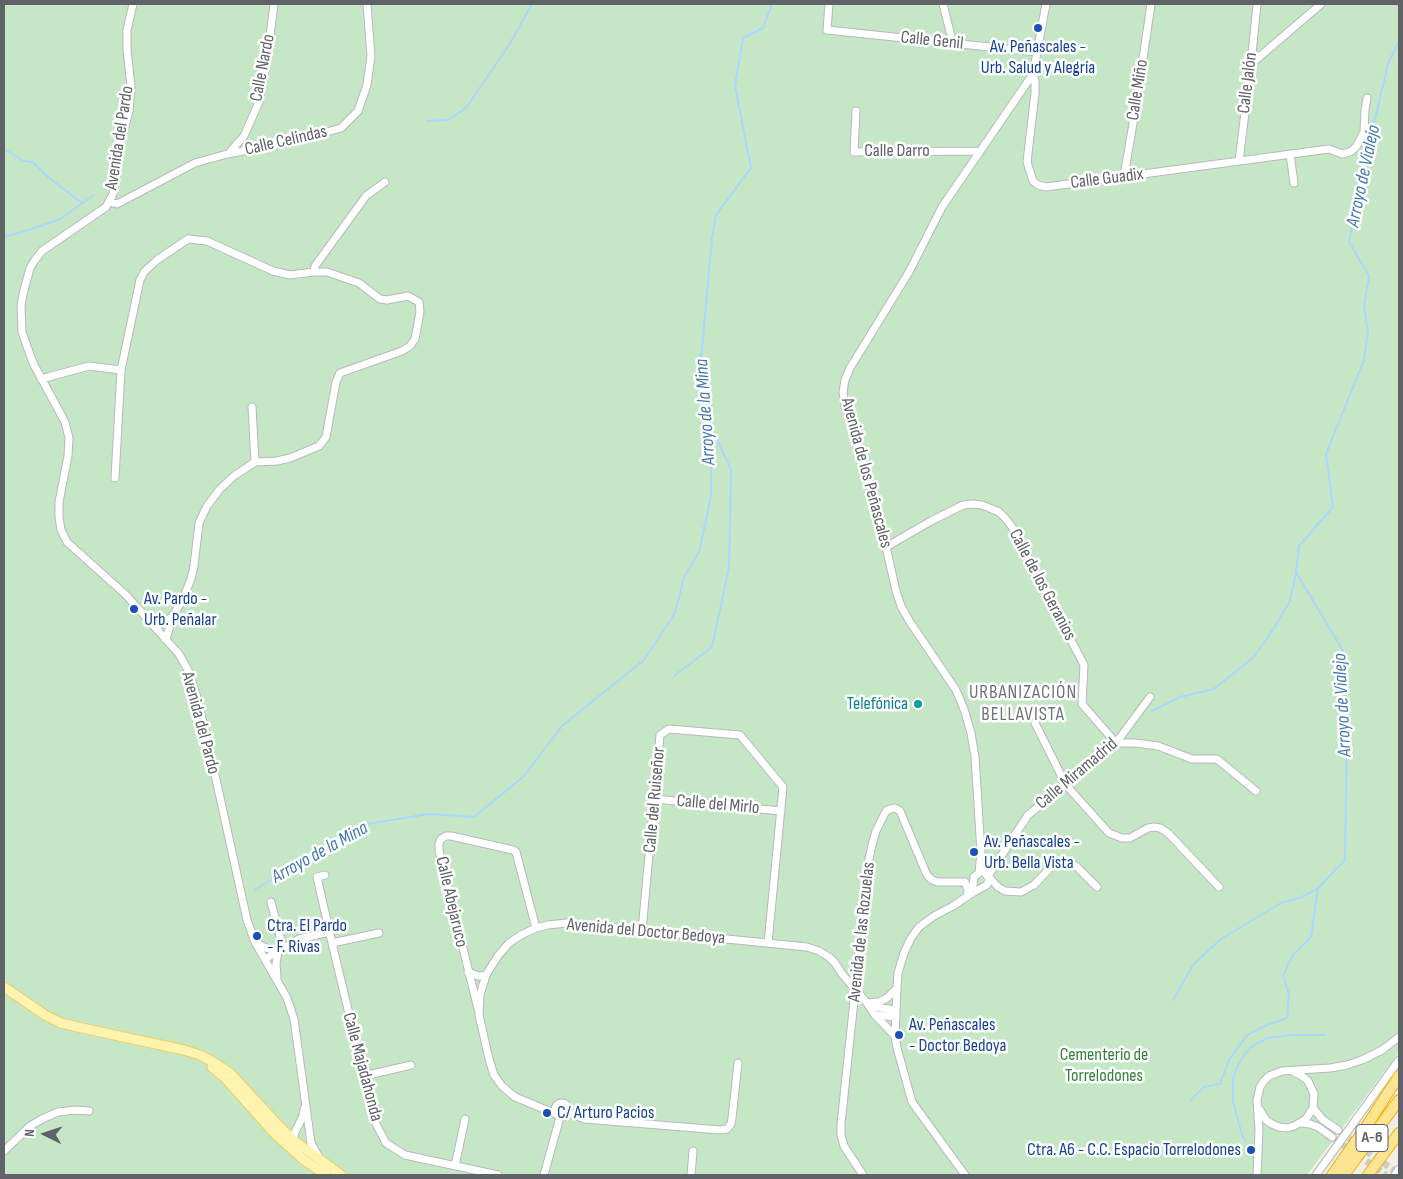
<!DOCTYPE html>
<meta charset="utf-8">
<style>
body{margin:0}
#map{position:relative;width:1403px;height:1179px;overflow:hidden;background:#f1efe8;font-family:"Sofia Sans Condensed",sans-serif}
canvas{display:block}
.frame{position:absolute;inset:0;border:5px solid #5f6267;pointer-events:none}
.north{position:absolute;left:20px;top:1109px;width:50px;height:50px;-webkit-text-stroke:4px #fff;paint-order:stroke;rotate:274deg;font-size:14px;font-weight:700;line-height:20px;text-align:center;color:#5f6267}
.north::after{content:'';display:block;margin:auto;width:18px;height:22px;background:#5f6267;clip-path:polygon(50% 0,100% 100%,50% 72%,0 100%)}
</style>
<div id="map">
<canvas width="1403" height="1179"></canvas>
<div class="frame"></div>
<div class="north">N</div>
</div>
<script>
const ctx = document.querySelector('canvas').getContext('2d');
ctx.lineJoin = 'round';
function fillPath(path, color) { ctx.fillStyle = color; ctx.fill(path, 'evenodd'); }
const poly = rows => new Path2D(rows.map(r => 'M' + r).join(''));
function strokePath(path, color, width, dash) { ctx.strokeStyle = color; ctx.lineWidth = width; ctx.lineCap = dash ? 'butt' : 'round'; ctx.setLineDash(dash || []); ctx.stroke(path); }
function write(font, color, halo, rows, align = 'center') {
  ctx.font = font + ' "Sofia Sans Condensed",sans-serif'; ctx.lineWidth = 5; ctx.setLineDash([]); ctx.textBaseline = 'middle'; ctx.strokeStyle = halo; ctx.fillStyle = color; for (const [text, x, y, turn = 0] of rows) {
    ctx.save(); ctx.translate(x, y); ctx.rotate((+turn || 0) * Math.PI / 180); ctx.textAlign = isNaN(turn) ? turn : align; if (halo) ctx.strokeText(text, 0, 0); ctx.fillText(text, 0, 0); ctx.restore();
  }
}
const green = poly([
 [4,4,1399,4,1399,1052,1307,1175,4,1175]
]);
const stream = poly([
 [427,121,448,120,466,108,509,45,532,4],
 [4,149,24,161,33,162,48,177,82,203],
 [4,237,32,229,60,219,94,195],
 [674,676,712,647,729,567,731,470,711,426],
 [1152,711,1180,697,1214,689,1254,657,1274,628,1290,601,1296,573],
 [254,890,367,824,429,814,474,817,524,776,562,726,644,660,675,613,684,577,699,552,711,496,711,424,701,359,712,239,716,215,751,168,735,86,743,38,763,28,772,4],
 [1173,1000,1193,965,1221,939,1281,903,1302,897,1317,889],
 [1191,1100,1204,1087,1220,1084,1229,1060,1247,1035,1267,1025,1287,1018,1289,994,1283,976,1292,956,1311,937,1318,888,1345,860,1347,723,1343,651,1296,572,1299,546,1333,507,1326,454,1364,360,1368,332,1364,306,1369,276,1349,242,1366,157,1388,64,1399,41],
 [1246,1142,1242,1135,1233,1102,1233,1078,1237,1067,1244,1055,1254,1045,1268,1038,1290,1035,1325,1035]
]);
const minorTunnel = poly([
 [1340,1132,1399,1174],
 [1332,1137,1386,1175]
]);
const minor = poly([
 [133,4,127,30,127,49,131,87,129,111,122,137,113,194,106,207,42,251,35,260,30,268,23,294,21,306,22,332,33,363,65,422,69,438,68,456,59,502,59,517,61,530,67,542,126,595,179,654,188,670,197,698,210,752,247,920,255,942,287,998,294,1019,311,1143,320,1159],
 [829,4,827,30,1037,52],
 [943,4,953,44],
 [1251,64,1321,4],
 [1033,74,1035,81,1035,93,1027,162,1033,181,1038,185,1046,187,1329,149,1342,154,1350,152,1356,147,1364,132,1365,110,1367,98],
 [856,111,854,152,980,151],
 [228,154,244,136,259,102,266,66,274,4],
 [1290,154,1294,183],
 [1239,161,1251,64,1257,4],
 [1124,176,1137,100,1151,4],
 [110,202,117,204,195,163,227,154,291,142,341,128,358,111,367,85,371,56,367,4],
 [314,272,315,266,366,196,385,182],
 [41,379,89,366,121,370],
 [252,407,255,462],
 [115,478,121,370,140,280,144,272,157,260,188,239,207,241,273,271,290,275,314,272,327,272,359,283,380,299,387,300,408,296,419,302,420,312,415,339,410,346,402,351,340,373,336,382,326,437,319,446,290,458,277,461,255,462,234,476,220,489,207,506,199,523,194,566,191,579,182,601,172,617,167,636,165,639],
 [886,547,931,521,963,505,973,504,982,505,999,512,1006,519,1012,527,1084,665,1082,704,1116,743,1135,743,1158,746,1192,759,1217,759,1256,791],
 [155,627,172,617],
 [1035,723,1066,785,1109,833,1122,838,1130,838,1148,828,1154,827,1160,828,1168,833,1219,887],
 [655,799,781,811],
 [979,873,981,852,975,757,971,733,964,709,956,690,910,622,901,606,896,591,877,507,845,406,843,392,845,380,850,368,909,272,942,207,1033,74,1046,4],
 [325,875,317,877,332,943,375,1122,386,1143,405,1155,498,1175],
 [988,876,1028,815,1116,743,1150,697],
 [989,877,998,887,1005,891,1021,892,1034,885,1050,868,1056,864,1064,863,1076,866,1097,887],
 [972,893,974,877,979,873],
 [271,902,283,948],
 [642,931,660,735,669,729,740,735,783,787,768,943],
 [255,942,266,948,278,951],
 [332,943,379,933],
 [265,959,299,939,329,932],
 [468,972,478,976,486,975],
 [277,978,276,964,278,951],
 [867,1003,879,1002,887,998,897,988],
 [870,1004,880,1008,896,1010],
 [478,1009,439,851,439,844,441,839,446,836,451,836,513,850,516,852,536,928],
 [875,1015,896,1017],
 [364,1076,411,1065],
 '555 1110a7 7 0 1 1 14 0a7 7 0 1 1-14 0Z',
 [1313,1108,1323,1120,1338,1130],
 [1260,1110,1266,1120,1272,1124,1279,1127,1287,1128,1294,1126,1306,1119,1313,1108,1314,1094,1308,1081,1302,1076,1294,1072],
 [568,1113,585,1119,720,1130,727,1129,731,1124,732,1118,738,1063],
 [556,1114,515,1097,502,1086,494,1075,489,1059,479,1015,480,995,486,975,498,956,509,943,521,935,536,928,548,925,566,923,807,947,819,951,829,957,835,963,842,974,867,1003,875,1015,895,1036],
 [1301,1123,1310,1124,1318,1127,1332,1137],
 [295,1143,293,1140,295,1132,303,1116,304,1109],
 [4,1151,30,1126,42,1119,58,1112,76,1110,89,1111],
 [455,1166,465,1119],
 [544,1175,560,1117],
 [691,1175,693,1151],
 [863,1175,844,1146,841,1135,841,1124,869,859,872,845,876,831,886,811,890,809,895,808,900,811,927,875,932,880,938,882,965,882,968,890,967,897],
 [965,1175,912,1102,897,1048,895,1036,897,988,898,973,904,953,911,938,919,927,934,916,953,906,972,893,987,885,989,879,985,873,982,860],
 [1257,1175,1259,1130,1257,1100,1260,1087,1264,1081,1269,1076,1282,1071,1330,1068,1347,1065,1362,1060,1382,1050,1399,1037],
 [1316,1175,1399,1060],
 [1395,1175,1399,1169]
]);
const major = poly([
 [4,987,45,1015,61,1023,82,1028,184,1050,200,1055,213,1062,230,1073,280,1127,293,1140,341,1175],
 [212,1067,225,1078,276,1135,304,1160,326,1175]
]);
const highway = poly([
 [1332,1175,1364,1130,1399,1076],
 [1344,1175,1399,1100],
 [1368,1175,1399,1133]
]);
const markers = [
 [1038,28,5,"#1a4fb4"],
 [134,609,5,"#1a4fb4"],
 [918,704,5,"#0f9aa8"],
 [974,852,5,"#1a4fb4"],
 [257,936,5,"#1a4fb4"],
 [899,1035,5,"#1a4fb4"],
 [547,1113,5,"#1a4fb4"],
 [1251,1150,5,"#1a4fb4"]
];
const shields = [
 [1372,1138,32]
];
const shieldNames = [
 ["A-6",1372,1138]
];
const streetNames = [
 ["Calle Genil",932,41,6],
 ["Calle Nardo",263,68,-79],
 ["Calle Jalón",1248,83,-83],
 ["Calle Miño",1138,90,-81],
 ["Avenida del Pardo",120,138,-81],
 ["Calle Celindas",286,141,-13],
 ["Calle Darro",897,151],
 ["Calle Guadix",1107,179,-7],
 ["Avenida de los Peñascales",866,473,75],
 ["Calle de los Geranios",1042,585,62],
 ["Avenida del Pardo",200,723,75],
 ["Calle Miramadrid",1077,774,-40],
 ["Calle del Ruiseñor",655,800,-85],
 ["Calle del Mirlo",718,805,5],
 ["Calle Abejaruco",451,902,77],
 ["Avenida del Doctor Bedoya",646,932,5],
 ["Avenida de las Rozuelas",862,932,-84],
 ["Calle Majadahonda",362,1067,75]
];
const transitNames = [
 ["Av. Peñascales -",1038,47,"center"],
 ["Urb. Salud y Alegría",1038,68,"center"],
 ["Av. Pardo -",144,599],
 ["Urb. Peñalar",144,620],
 ["Av. Peñascales -",984,842],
 ["Urb. Bella Vista",984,863],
 ["Ctra. El Pardo",267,926],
 ["- F. Rivas",267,947],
 ["Av. Peñascales",909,1025],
 ["- Doctor Bedoya",909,1046],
 ["C/ Arturo Pacios",557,1113],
 ["Ctra. A6 - C.C. Espacio Torrelodones",1241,1150,"right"]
];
const cultureNames = [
 ["Telefónica",908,704]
];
const parkNames = [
 ["Cementerio de",1104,1055],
 ["Torrelodones",1104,1076]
];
const waterNames = [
 ["Arroyo de Vialejo",1364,176,-78],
 ["Arroyo de la Mina",706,412,-94],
 ["Arroyo de Vialejo",1343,705,-93],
 ["Arroyo de la Mina",320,853,-29]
];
const neighbourhoodNames = [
 ["URBANIZACIÓN",1023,693],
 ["BELLAVISTA",1023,715]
];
fillPath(green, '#c5e7c6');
strokePath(stream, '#aad7fe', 2);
strokePath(minorTunnel, '#ccccc8', 7, [7, 3.5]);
strokePath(minor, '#b8b9be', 9);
strokePath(major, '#f1cc61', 11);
strokePath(highway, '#f6af02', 12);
strokePath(minor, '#fff', 7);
strokePath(major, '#fef3af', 9);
strokePath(highway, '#fce493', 10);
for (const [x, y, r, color] of markers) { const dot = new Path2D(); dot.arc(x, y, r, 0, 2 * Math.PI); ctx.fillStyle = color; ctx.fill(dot); strokePath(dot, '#fff', 2); }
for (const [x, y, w] of shields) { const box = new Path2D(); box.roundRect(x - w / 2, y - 13.5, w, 27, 4); ctx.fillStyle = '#fff'; ctx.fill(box); strokePath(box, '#5f6267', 1); }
write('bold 16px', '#5f6267', null, shieldNames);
write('18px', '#5f6267', '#fff', streetNames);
write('18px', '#164399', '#fff', transitNames, 'left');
write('18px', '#0d838f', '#fff', cultureNames, 'right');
write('18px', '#35813a', '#fff', parkNames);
write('italic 19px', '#4578b2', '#fff', waterNames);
ctx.letterSpacing = '1px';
write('19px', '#707479', '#fff', neighbourhoodNames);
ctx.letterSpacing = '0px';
</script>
